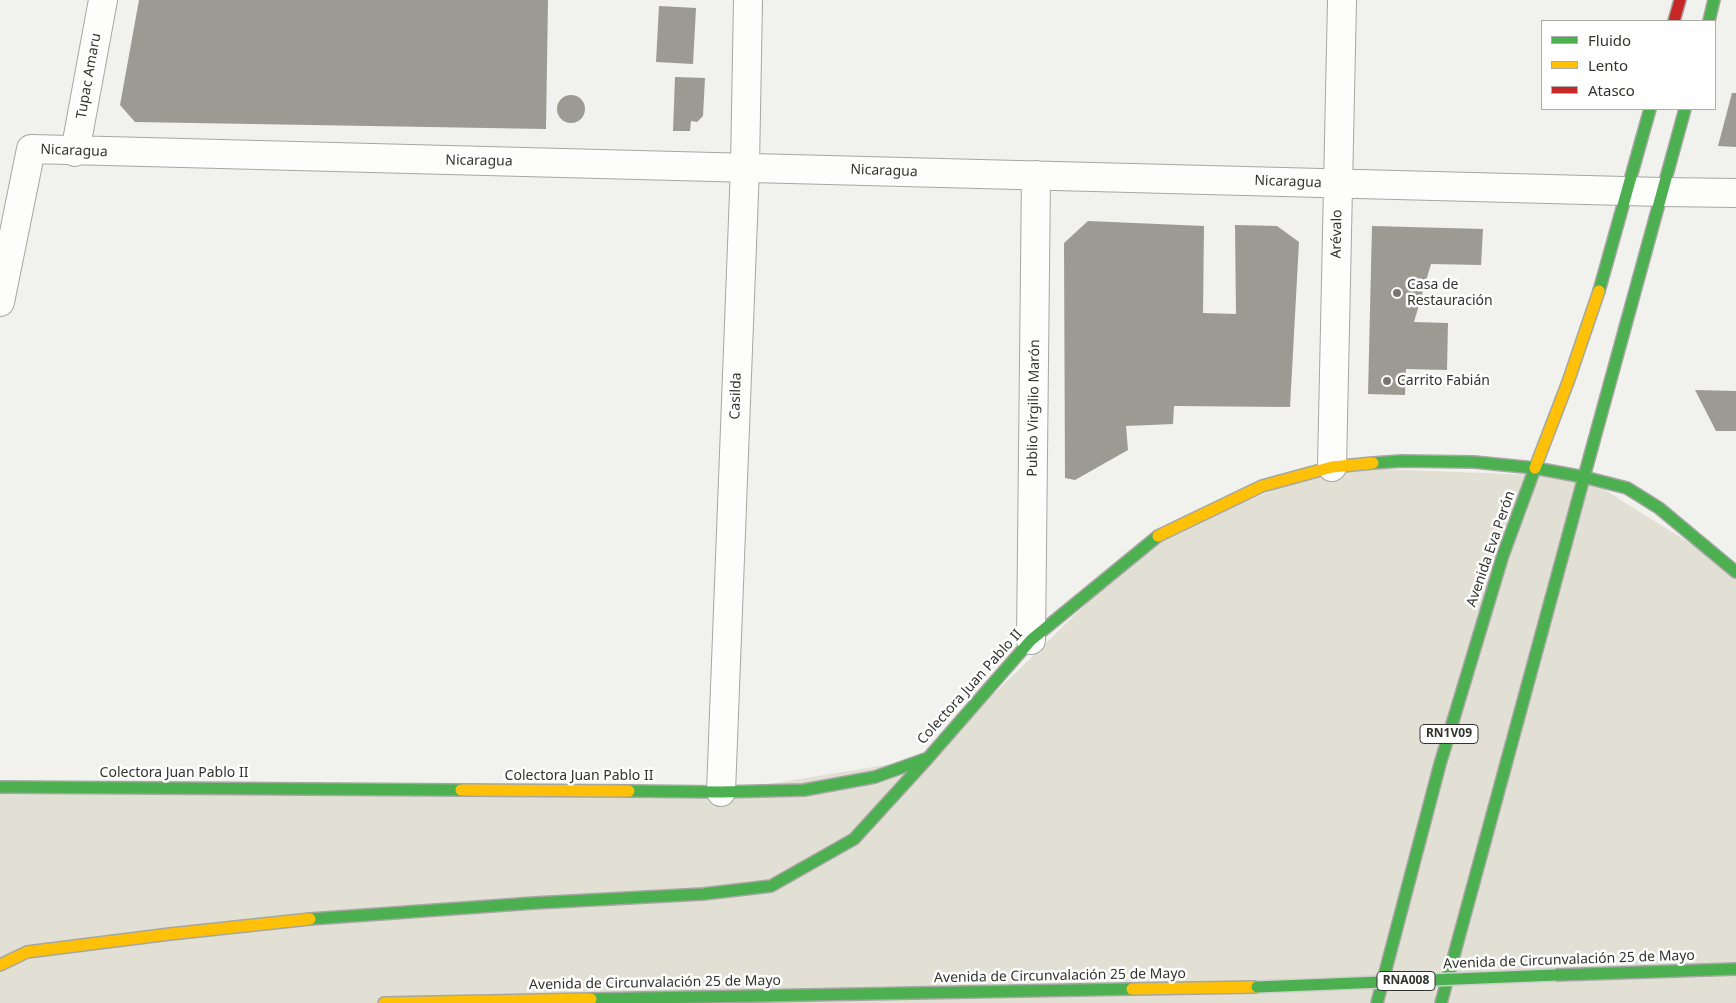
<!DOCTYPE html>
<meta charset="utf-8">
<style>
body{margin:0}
#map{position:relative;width:1736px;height:1003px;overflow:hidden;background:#f1f1ed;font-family:"Noto Sans",sans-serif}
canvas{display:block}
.legend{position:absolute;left:1541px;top:20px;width:175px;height:90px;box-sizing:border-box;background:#fff;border:1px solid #adadac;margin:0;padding:6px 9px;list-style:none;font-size:15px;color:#333330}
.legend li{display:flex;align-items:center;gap:10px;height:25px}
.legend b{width:25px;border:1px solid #adadac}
</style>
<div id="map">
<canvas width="1736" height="1003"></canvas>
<ul class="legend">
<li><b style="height:6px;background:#4caf50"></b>Fluido</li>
<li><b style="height:6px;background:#ffc107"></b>Lento</li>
<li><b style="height:6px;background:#c62828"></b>Atasco</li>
</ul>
</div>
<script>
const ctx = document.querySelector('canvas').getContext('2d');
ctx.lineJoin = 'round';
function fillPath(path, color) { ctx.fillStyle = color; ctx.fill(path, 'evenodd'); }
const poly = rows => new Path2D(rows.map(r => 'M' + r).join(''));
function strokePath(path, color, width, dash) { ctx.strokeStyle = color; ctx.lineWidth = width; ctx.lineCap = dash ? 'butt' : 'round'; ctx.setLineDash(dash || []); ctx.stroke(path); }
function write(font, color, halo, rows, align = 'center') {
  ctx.font = font + ' "Noto Sans",sans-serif'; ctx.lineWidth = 5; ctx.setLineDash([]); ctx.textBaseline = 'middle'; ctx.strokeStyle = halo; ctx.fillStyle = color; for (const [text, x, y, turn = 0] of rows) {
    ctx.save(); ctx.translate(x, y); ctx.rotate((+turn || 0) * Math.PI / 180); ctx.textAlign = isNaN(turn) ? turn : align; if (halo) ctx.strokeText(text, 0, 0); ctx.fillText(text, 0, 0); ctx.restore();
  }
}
const green = poly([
 [1332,467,1584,477,1736,572,1736,1003,0,1003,0,787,721,792,928,758,1154,538]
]);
const building = poly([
 [139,0,548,0,546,129,135,122,120,105],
 [659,6,696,8,693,64,656,62],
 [675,77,705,78,703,116,697,122,691,121,690,131,673,131],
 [1732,93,1736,93,1736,147,1718,146],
 '557 109a14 14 0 1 1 28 0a14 14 0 1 1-28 0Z',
 [1088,221,1204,226,1203,313,1236,314,1235,225,1277,226,1299,242,1290,407,1174,406,1173,424,1126,426,1128,450,1075,480,1065,478,1064,243],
 [1372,226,1483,229,1481,265,1431,264,1414,322,1448,323,1447,370,1406,369,1405,395,1368,394],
 [1695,390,1736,391,1736,431,1716,431]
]);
const street = poly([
 [75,152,103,0],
 [0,302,31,149,1662,192,1736,193],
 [1332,467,1342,0],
 [1031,640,1036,175],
 [721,792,745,167,748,0]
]);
const fast = poly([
 [1709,21,1714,0],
 [1599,291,1650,109],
 [1373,463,1401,461,1474,462,1535,468,1584,477,1627,488,1659,508,1736,572],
 [1584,477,1685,109],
 [0,787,461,790],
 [629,791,721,792,804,790,875,777,928,758,1031,640,1158,536],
 [310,919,534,903,703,894,771,886,854,839,928,758],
 [1556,975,1736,969],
 [591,999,1132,989],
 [1377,1003,1440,764,1503,555,1535,468],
 [1441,1003,1584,477]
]);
const slow = poly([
 [1535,468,1568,382,1599,291],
 [1158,536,1262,486,1332,467,1373,463],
 [461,790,629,791],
 [0,965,27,952,170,934,310,919],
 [1132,989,1257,987],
 [384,1003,591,999]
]);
const jam = poly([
 [1674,21,1680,0]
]);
const fastBridge = poly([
 [1257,987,1556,975]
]);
const markers = [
 [1397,293,5,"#767672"],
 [1387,381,5,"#767672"]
];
const shields = [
 [1449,734,58],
 [1406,981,58]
];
const shieldNames = [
 ["RN1V09",1449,734],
 ["RNA008",1406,981]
];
const streetNames = [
 ["Tupac Amaru",89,76,-80],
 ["Nicaragua",74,151,2],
 ["Nicaragua",479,161,1],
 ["Nicaragua",884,171,2],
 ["Nicaragua",1288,182,2],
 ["Arévalo",1337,234,-89],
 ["Casilda",736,396,-88],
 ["Publio Virgilio Marón",1034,408,-89],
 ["Avenida Eva Perón",1491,549,-71],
 ["Colectora Juan Pablo II",970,687,-48],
 ["Colectora Juan Pablo II",174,773],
 ["Colectora Juan Pablo II",579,776],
 ["Avenida de Circunvalación 25 de Mayo",1569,960,-2],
 ["Avenida de Circunvalación 25 de Mayo",1060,976,-1],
 ["Avenida de Circunvalación 25 de Mayo",655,983,-1]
];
const poiNames = [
 ["Casa de",1407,285],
 ["Restauración",1407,301],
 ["Carrito Fabián",1397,381]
];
fillPath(green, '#e2e0d4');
fillPath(building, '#9b9b93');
strokePath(street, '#a6a6a3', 30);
strokePath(fast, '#a6a6a3', 14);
strokePath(slow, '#a6a6a3', 14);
strokePath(jam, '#a6a6a3', 14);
strokePath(street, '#fdfdfc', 28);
strokePath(fast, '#4caf50', 11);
strokePath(slow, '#ffc107', 11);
strokePath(jam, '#c62828', 11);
strokePath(fastBridge, '#cdcdcb', 14, []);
strokePath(fastBridge, '#4caf50', 11);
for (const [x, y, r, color] of markers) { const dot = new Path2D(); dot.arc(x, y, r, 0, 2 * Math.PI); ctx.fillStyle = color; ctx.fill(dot); strokePath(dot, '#fff', 2); }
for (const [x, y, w] of shields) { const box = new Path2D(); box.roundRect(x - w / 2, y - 9.5, w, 19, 4); ctx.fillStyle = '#fff'; ctx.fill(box); strokePath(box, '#333330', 1); }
write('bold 12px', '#333330', null, shieldNames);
write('14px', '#333330', '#fff', streetNames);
write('14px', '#333330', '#fff', poiNames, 'left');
</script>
